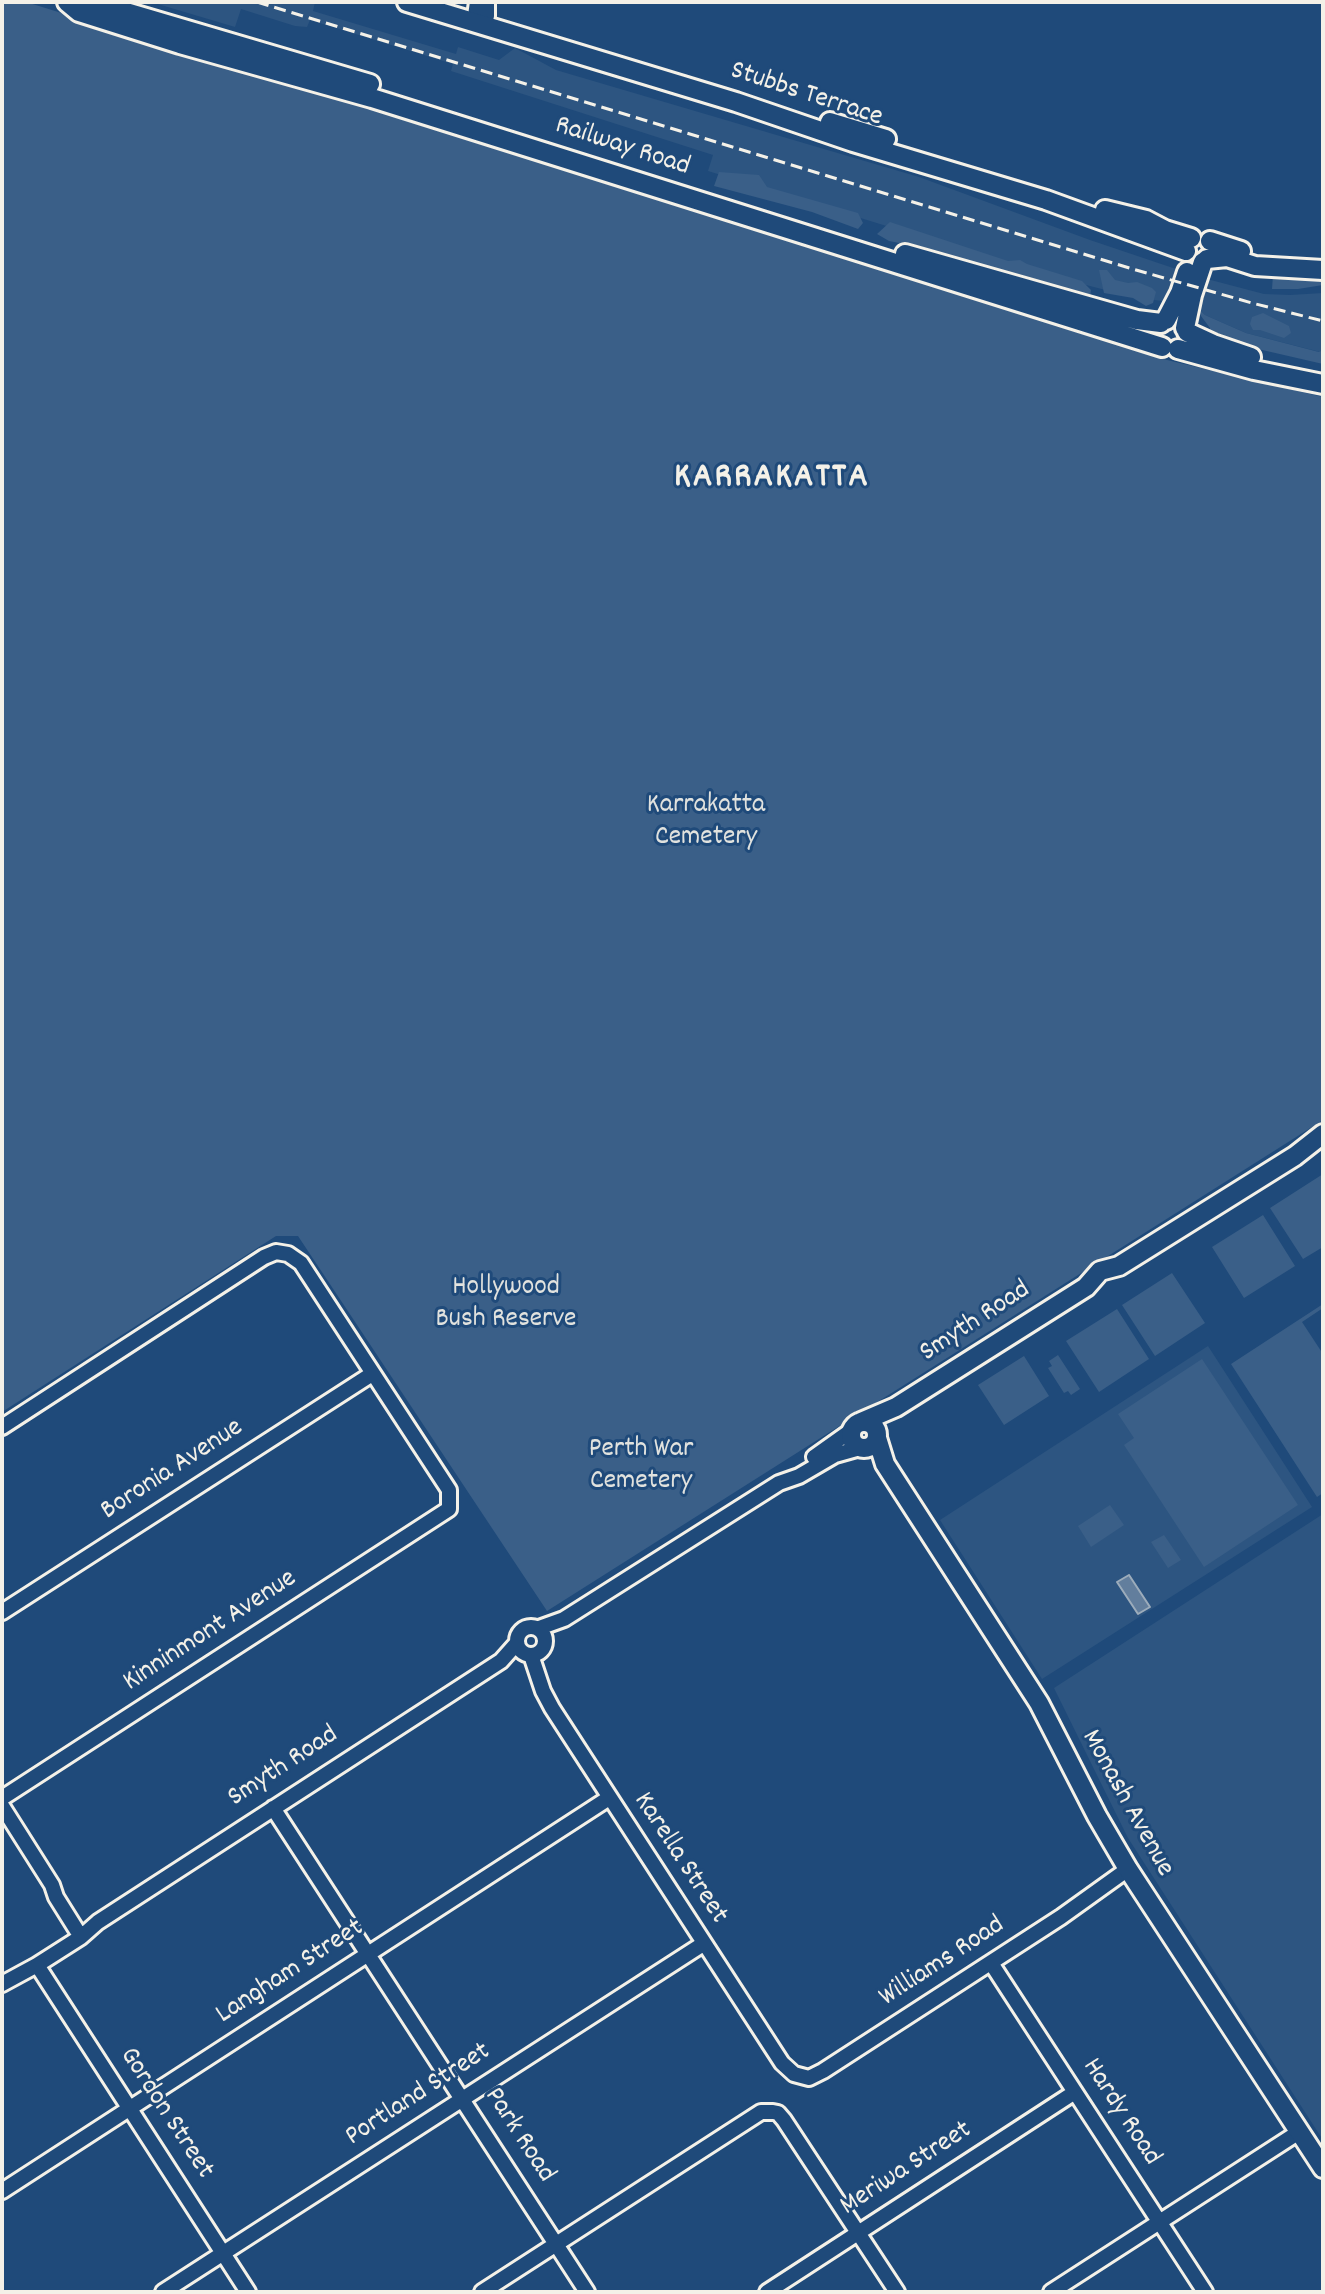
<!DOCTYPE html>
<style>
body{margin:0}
#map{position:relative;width:1325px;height:2294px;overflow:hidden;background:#1f4a7a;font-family:Dekko,sans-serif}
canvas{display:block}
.frame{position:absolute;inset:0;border:4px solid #f4f1e8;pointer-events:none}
</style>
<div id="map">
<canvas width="1325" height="2294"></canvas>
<div class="frame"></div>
</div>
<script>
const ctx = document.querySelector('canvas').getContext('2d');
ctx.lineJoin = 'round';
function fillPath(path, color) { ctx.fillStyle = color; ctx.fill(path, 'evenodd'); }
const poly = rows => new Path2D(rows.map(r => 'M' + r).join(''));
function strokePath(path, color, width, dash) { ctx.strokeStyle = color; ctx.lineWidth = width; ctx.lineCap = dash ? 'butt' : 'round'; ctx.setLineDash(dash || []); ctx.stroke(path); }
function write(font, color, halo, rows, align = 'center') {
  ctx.font = font + ' Dekko,sans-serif'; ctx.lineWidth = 6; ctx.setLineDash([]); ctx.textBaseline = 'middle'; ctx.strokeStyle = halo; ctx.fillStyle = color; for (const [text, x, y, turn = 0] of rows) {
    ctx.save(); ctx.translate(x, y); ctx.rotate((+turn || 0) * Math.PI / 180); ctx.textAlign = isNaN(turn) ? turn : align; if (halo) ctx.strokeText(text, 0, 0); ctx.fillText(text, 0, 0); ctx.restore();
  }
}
const built = poly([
 [151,2,315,2,313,11,456,54,458,47,499,60,515,48,556,70,919,177,1090,240,1179,270,1180,274,1167,301,1163,301,1137,298,1039,273,708,171,713,155,451,71,453,64,310,20,307,27,295,26,241,9,235,27],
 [1207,279,1264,294,1290,295,1323,293,1323,350,1320,352,1246,333,1205,315,1198,308],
 [1208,1346,1312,1507,1042,1679,940,1520],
 [1323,1514,1323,2140,1128,1838,1054,1688]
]);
const green = poly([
 [2,2,26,2,372,109,1163,359,1323,397,1323,1120,547,1611,298,1236,276,1236,2,1412],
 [719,172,759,175,767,187,858,213,863,223,858,229,812,212,714,186],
 [890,222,1008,261,1020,260,1027,264,1082,281,1091,290,1090,298,1039,281,976,265,959,258,942,256,920,247,889,241,877,234],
 [1099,270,1107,270,1115,280,1128,283,1137,282,1152,288,1156,292,1153,303,1146,306,1133,298,1104,293],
 [1273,275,1323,278,1323,285,1298,289,1272,289],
 [1198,308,1205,315,1246,333,1319,352,1323,350,1323,364,1232,343,1216,336,1209,332,1210,328,1201,316],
 [1263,313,1289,326,1291,333,1284,338,1260,330,1253,330,1250,324,1252,317],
 [1323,1174,1323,1247,1303,1259,1270,1208],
 [1263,1215,1295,1266,1244,1298,1212,1247],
 [1172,1273,1205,1323,1155,1356,1122,1305],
 [1323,1304,1323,1308,1302,1322,1323,1354,1323,1493,1317,1497,1231,1364],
 [1117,1309,1149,1359,1099,1392,1066,1341],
 [1058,1355,1080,1389,1071,1395,1068,1391,1064,1393,1048,1368,1052,1366,1049,1361],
 [1024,1356,1049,1396,1004,1425,978,1385],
 [1202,1359,1298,1505,1204,1567,1124,1445,1134,1438,1118,1414],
 [1110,1505,1124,1525,1091,1547,1078,1526],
 [1164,1535,1181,1560,1168,1568,1151,1542]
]);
const water = poly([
 [1129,1575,1150,1607,1138,1614,1117,1582,1129,1575]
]);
const minor = poly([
 [474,23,477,2],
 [483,26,487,16,487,2],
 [2,1427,264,1257,276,1252,288,1254,301,1263,449,1490,449,1509,2,1798],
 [814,1457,852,1430],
 [2,1612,372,1374],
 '517 1641a14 14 0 1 1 28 0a14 14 0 1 1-28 0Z',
 [539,1628,564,1619,779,1483,799,1476,835,1455,860,1448],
 [531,1655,543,1691,552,1708,782,2063,794,2074,809,2078,823,2071,1061,1917,1128,1869],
 [2,1806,52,1885,56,1897,81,1937],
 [273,1808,587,2292],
 [991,1963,1205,2292],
 [37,1965,248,2292],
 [2,1984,37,1965,81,1937,98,1922,501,1661,517,1643],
 [2,2191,609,1798],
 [163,2292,703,1944],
 [482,2292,761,2112,773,2112,778,2113,784,2120,897,2292],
 [767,2292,1075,2092],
 [1051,2292,1299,2132]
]);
const major = poly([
 [67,2,79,12,180,44,372,98,1162,347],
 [92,2,370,84],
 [407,2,736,102,853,142,1046,200,1186,251],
 [830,122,886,139],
 [1105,210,1146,220,1165,230,1191,238],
 [1210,241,1241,251],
 [905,254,1137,320,1161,323],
 [1207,259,1227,257,1255,266,1323,270],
 [1166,320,1180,293,1187,272],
 [1185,328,1192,295,1203,262],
 [1187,332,1213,344,1251,357],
 [1178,349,1254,370,1323,384],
 '851 1435a13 13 0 1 1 26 0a13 13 0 1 1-26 0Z',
 [861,1422,896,1407,1086,1287,1100,1271,1119,1266,1295,1156,1323,1134],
 [877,1438,885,1464,1039,1703,1097,1816,1128,1869,1323,2168]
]);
const rail = poly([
 [257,2,1136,270,1252,303,1323,321]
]);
const streetNames = [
 ["Stubbs Terrace",806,96,18],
 ["Railway Road",622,148,18],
 ["Smyth Road",976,1323,-33],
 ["Boronia Avenue",173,1471,-33],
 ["Kinninmont Avenue",211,1632,-33],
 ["Smyth Road",284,1768,-33],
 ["Monash Avenue",1126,1804,61],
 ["Karella Street",679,1859,57],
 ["Williams Road",943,1963,-33],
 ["Langham Street",291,1973,-33],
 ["Portland Street",419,2096,-33],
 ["Hardy Road",1120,2113,57],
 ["Gordon Street",165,2114,57],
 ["Park Road",518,2136,57],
 ["Meriwa Street",907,2170,-33]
];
const parkNames = [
 ["Karrakatta",706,807],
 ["Cemetery",706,839],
 ["Hollywood",506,1289],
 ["Bush Reserve",506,1321],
 ["Perth War",641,1451],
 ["Cemetery",641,1483]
];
const districtNames = [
 ["KARRAKATTA",772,480]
];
fillPath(built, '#2d5581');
fillPath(green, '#3a5f88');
fillPath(water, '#627e9d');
strokePath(water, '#9cacbb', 2);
strokePath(minor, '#f4f1e8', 20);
strokePath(major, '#f4f1e8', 24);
strokePath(minor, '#1f4a7a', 14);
strokePath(major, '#1f4a7a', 18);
strokePath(rail, '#f4f1e8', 3, [12, 6]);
write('28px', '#f4f1e8', '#1f4a7a', streetNames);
write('28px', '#e1e2de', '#1f4a7a', parkNames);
ctx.letterSpacing = '2px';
write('bold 36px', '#f4f1e8', '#1f4a7a', districtNames);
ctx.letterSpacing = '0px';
</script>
